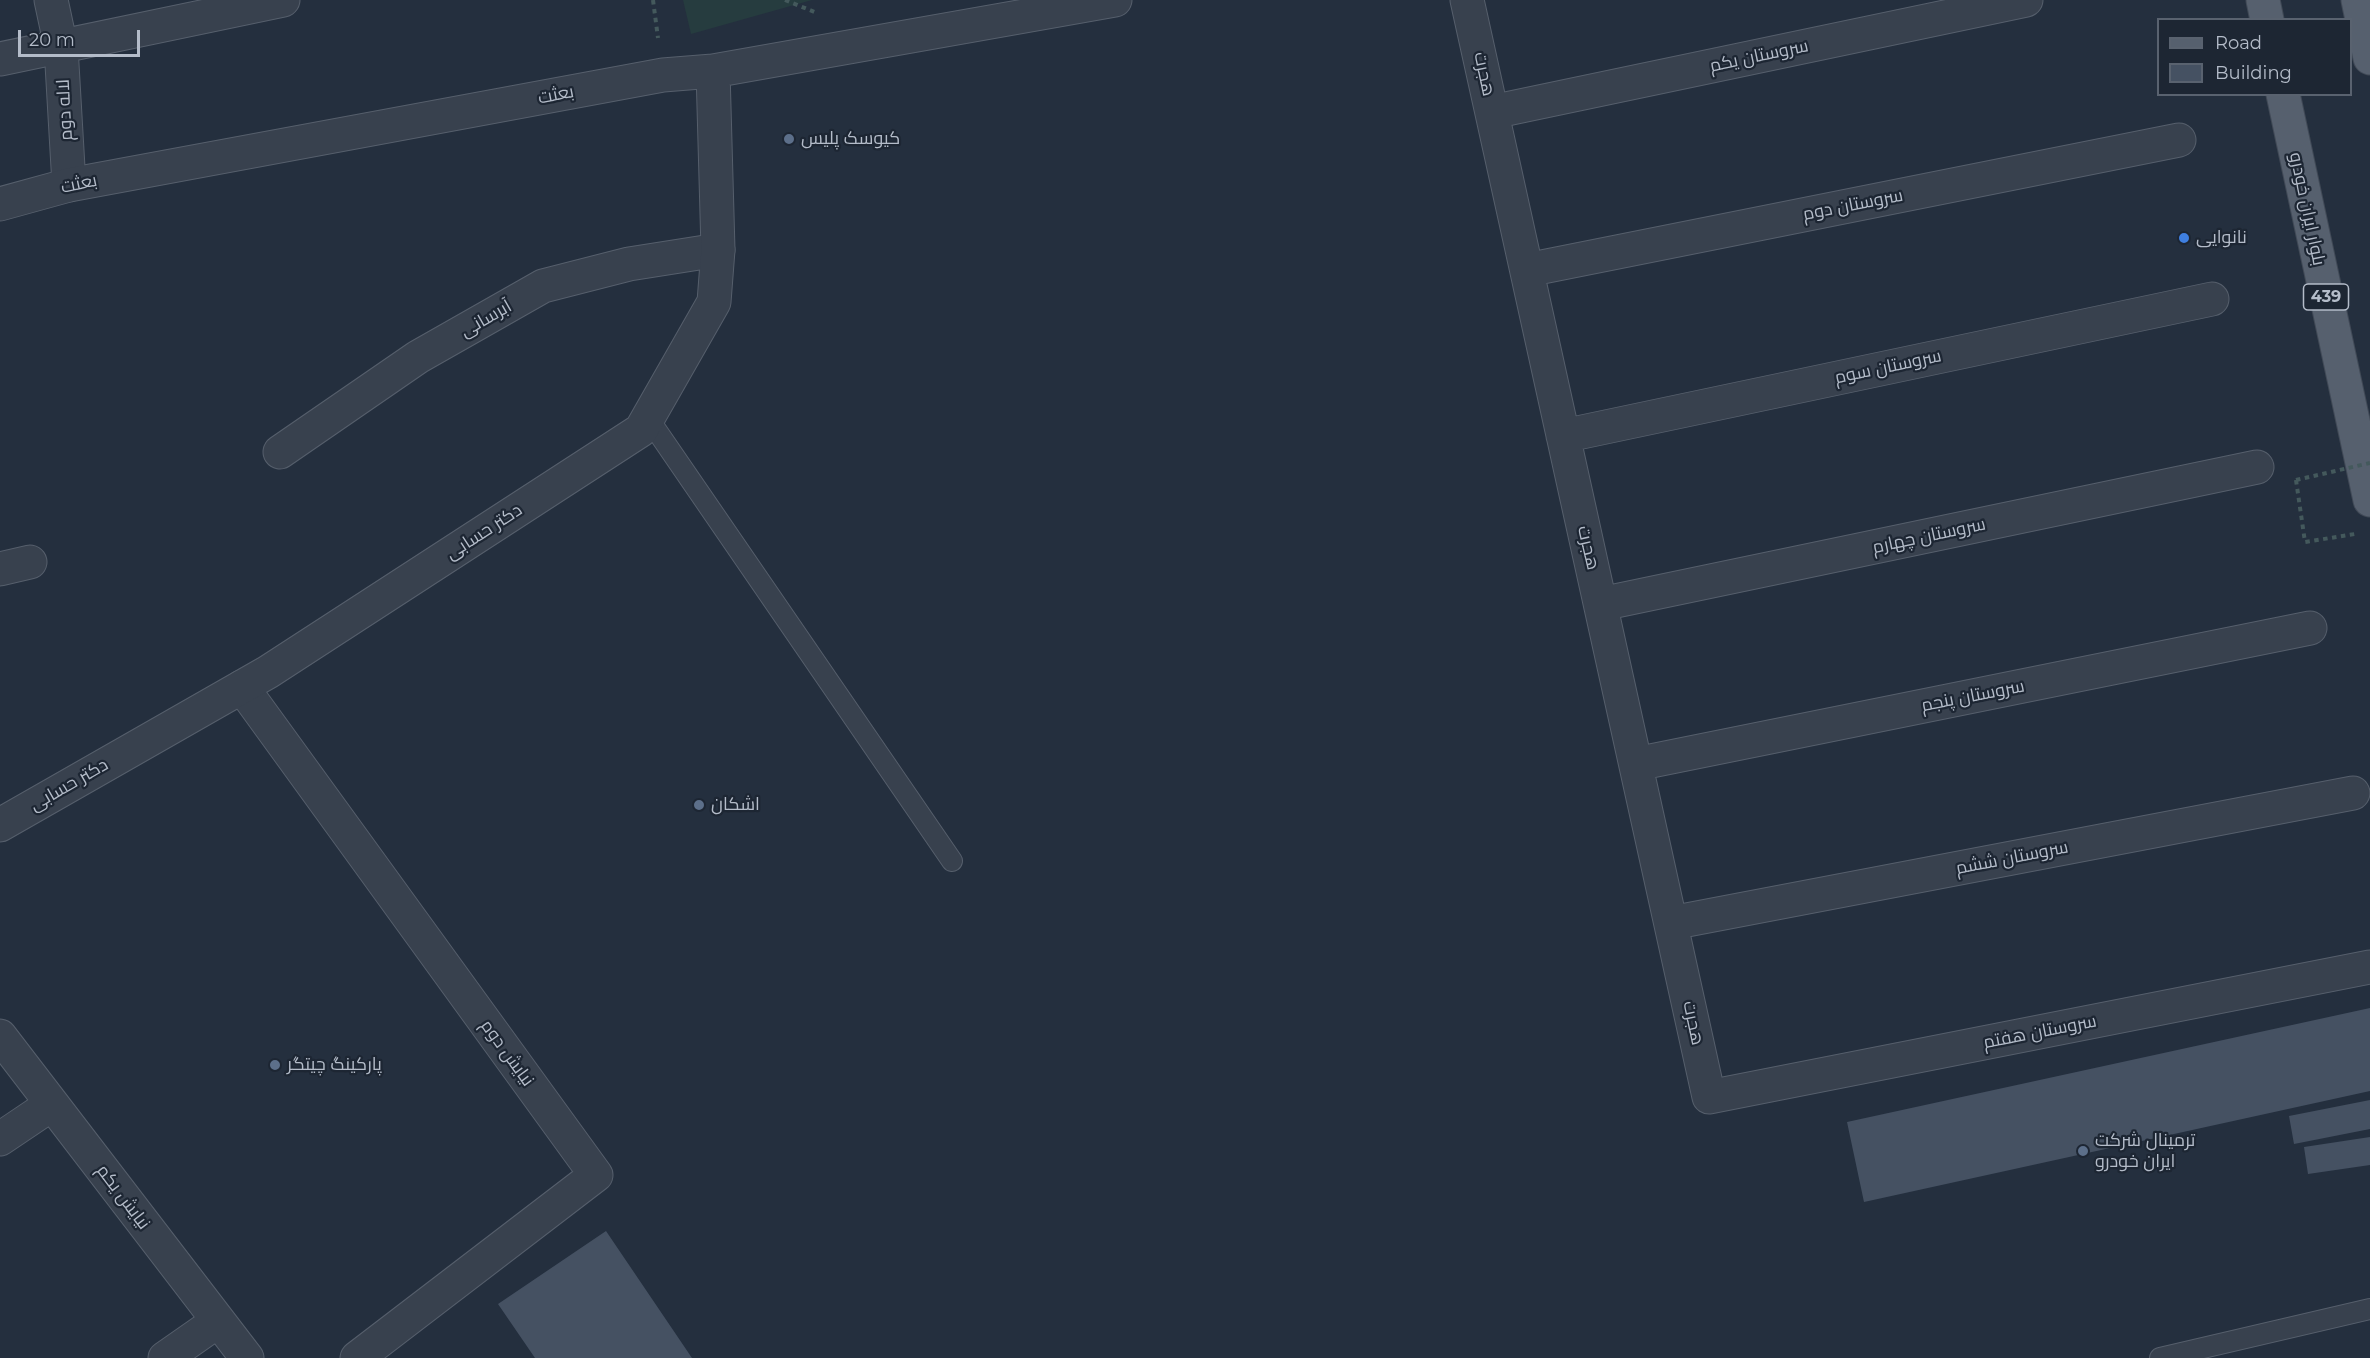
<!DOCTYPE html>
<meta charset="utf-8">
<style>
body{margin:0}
#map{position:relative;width:2370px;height:1358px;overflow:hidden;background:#242f3e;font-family:Montserrat,sans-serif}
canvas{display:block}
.legend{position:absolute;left:2157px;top:18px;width:195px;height:78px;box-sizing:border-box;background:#1d2633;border:2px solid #59626f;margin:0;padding:8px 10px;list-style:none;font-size:18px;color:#b4bcc9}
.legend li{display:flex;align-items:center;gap:12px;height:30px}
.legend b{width:30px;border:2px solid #59626f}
.scale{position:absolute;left:18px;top:30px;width:122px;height:27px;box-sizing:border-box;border:3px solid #b4bcc9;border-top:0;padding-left:8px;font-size:18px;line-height:21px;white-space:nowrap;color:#b4bcc9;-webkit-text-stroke:4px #1d2633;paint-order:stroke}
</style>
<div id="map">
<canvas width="2370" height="1358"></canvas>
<ul class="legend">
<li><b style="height:8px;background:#56606e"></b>Road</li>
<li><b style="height:16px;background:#455162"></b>Building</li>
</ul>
<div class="scale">20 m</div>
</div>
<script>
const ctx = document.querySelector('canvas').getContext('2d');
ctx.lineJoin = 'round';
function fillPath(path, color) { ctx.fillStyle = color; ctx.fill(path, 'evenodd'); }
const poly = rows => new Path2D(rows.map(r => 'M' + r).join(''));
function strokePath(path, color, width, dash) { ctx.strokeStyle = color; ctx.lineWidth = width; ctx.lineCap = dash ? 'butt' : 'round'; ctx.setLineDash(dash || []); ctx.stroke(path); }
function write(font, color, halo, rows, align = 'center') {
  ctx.font = font + ' Montserrat,Cairo,sans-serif'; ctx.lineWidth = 4.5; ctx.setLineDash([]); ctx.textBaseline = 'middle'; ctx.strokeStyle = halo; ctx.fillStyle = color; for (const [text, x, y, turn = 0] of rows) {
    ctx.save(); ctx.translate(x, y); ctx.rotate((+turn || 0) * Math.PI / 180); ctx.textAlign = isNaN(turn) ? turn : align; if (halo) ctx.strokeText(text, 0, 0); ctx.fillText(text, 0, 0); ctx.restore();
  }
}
const green = poly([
 [683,0,812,0,691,34]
]);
const building = poly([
 [2370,1008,2370,1091,1864,1202,1847,1122],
 [2370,1100,2370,1129,2294,1144,2289,1116],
 [2370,1137,2370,1165,2308,1174,2304,1147],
 [606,1231,692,1358,535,1358,498,1304]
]);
const path = poly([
 [653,0,658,38],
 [785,0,817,13],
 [2296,480,2305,542,2355,534]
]);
const service = poly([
 [648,418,952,861],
 [2160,1358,2370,1309]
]);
const minor = poly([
 [51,0,61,47,69,185],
 [1467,0,1709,1097,2370,967],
 [0,59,283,0],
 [1492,112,2026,0],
 [1527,270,2179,140],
 [1563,436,2212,299],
 [280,452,418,357,543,286,629,264,718,250],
 [0,569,30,562],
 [1601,604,2257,467],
 [242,687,596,1175,357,1358],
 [1636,764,2310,628],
 [1671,923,2353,793],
 [0,1036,247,1358],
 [0,1139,52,1104],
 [165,1358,218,1321]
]);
const tertiary = poly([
 [0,204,69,185,663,75,713,71,1115,0],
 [0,825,268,672,641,430,714,302,718,250,713,71]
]);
const primary = poly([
 [2263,0,2267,20],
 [2358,0,2370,58],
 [2283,94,2370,500]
]);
const pathBridge = poly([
 [2296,480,2370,463]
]);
const markers = [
 [789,139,6,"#5c6f8a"],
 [2184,238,6,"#3f7fe0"],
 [699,805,6,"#5c6f8a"],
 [275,1065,6,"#5c6f8a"],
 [2083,1151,6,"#5c6f8a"]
];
const shields = [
 [2326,297,45]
];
const shieldNames = [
 ["439",2326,297]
];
const streetNames = [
 ["سروستان یکم",1759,56,-12],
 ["هجرت",1484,74,78],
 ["بعثت",556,95,-11],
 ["لاله دوم",65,110,-93],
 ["بعثت",79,184,-12],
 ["سروستان دوم",1853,205,-11],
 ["بلوار ایران خودرو",2307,209,78],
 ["آبرسانی",486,319,-30],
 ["سروستان سوم",1888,367,-12],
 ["دکتر حسابی",484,532,-33],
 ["سروستان چهارم",1929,536,-12],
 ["هجرت",1588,548,77],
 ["سروستان پنجم",1973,696,-11],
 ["دکتر حسابی",69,785,-30],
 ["سروستان ششم",2012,858,-11],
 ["هجرت",1693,1023,78],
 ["سروستان هفتم",2040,1032,-11],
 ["نیایش دوم",507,1053,54],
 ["نیایش یکم",123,1197,53]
];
const poiNames = [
 ["کیوسک پلیس",801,139],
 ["نانوایی",2196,238],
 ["اشکان",711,805],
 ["پارکینگ چیتگر",287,1065],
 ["ترمینال شرکت",2095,1141],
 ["ایران خودرو",2095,1162]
];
fillPath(green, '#263c3f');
fillPath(building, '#455162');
strokePath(service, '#565f6c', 22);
strokePath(minor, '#565f6c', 35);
strokePath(tertiary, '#565f6c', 35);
strokePath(primary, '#414a57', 35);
strokePath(path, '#44595c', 4, [4.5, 4.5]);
strokePath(service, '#38414e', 20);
strokePath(minor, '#38414e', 33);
strokePath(tertiary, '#38414e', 33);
strokePath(primary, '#56606e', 33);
strokePath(pathBridge, '#44595c', 4, [4.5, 4.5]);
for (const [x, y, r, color] of markers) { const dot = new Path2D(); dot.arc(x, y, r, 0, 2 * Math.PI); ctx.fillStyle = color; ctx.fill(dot); strokePath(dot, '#1d2633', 2); }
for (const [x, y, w] of shields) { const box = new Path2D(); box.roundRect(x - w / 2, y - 13, w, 26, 4.5); ctx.fillStyle = '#1d2633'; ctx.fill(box); strokePath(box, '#b4bcc9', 1.5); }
write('bold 16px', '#b4bcc9', null, shieldNames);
write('18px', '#b4bcc9', '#1d2633', streetNames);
write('18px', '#b4bcc9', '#1d2633', poiNames, 'left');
</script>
